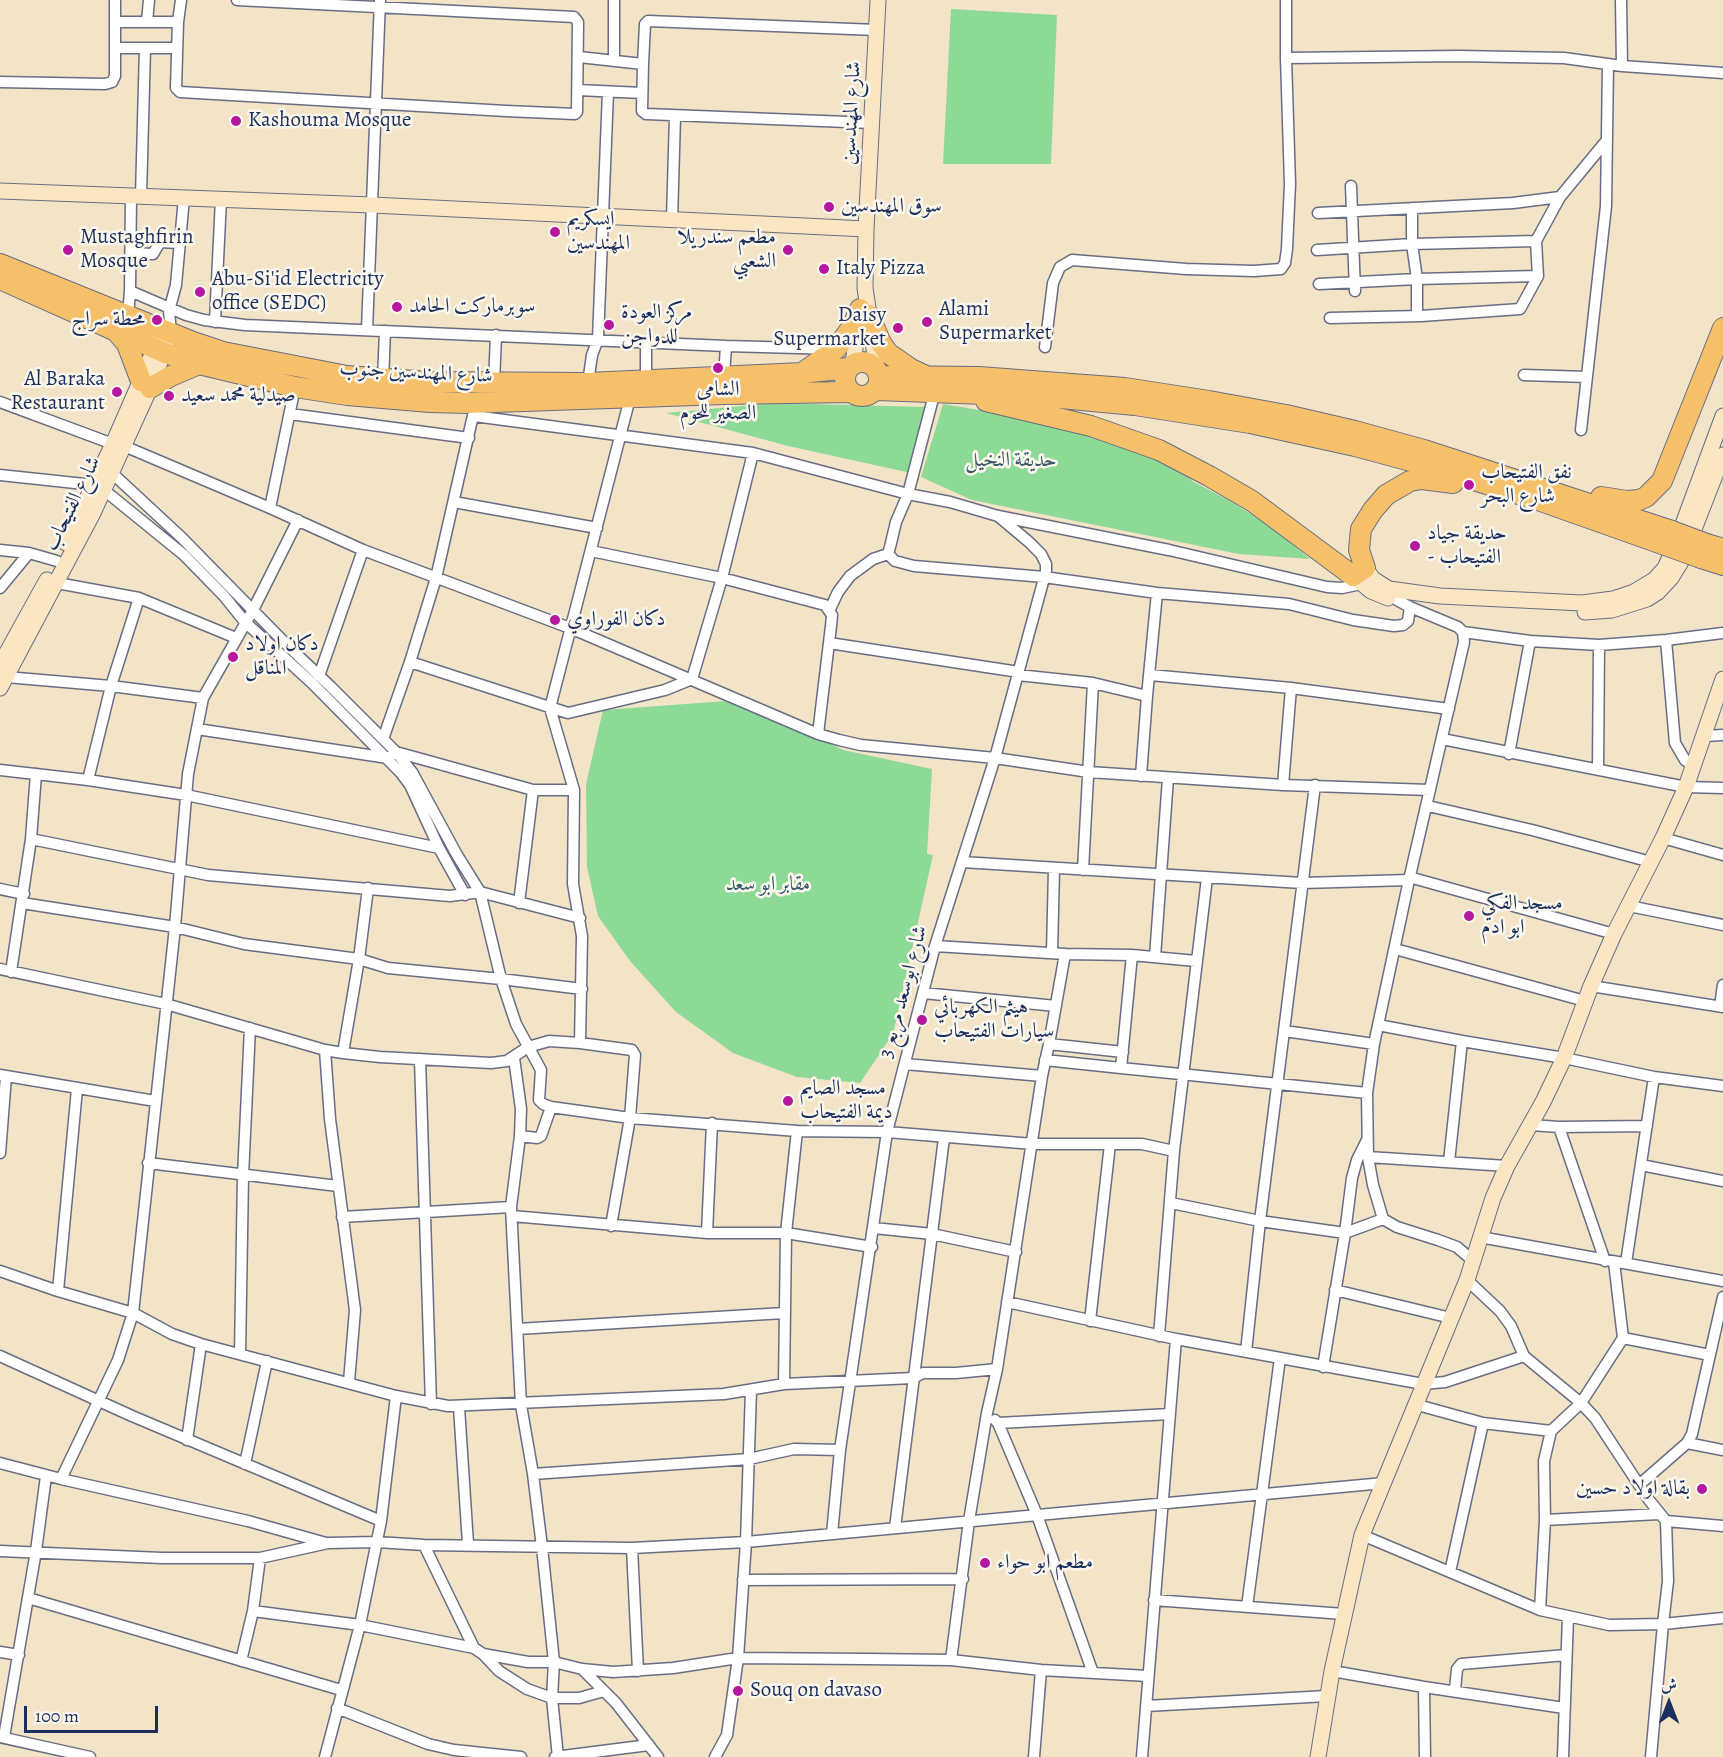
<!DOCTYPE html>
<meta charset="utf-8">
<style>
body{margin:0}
#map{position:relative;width:1723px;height:1757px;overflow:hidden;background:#f3e3c7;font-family:Alegreya,Amiri,serif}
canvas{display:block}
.north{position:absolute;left:1639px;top:1673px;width:60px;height:60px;-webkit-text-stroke:4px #fbf7ec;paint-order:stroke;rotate:0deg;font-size:16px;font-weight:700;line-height:24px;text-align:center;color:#1b2f5e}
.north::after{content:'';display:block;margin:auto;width:21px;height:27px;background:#1b2f5e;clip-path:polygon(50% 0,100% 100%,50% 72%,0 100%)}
.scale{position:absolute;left:24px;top:1706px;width:134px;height:27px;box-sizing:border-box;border:3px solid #1b2f5e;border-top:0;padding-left:8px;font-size:18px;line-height:21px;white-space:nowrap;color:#1b2f5e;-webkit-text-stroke:4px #fbf7ec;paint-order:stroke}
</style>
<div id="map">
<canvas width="1723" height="1757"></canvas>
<div class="north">ش</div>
<div class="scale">100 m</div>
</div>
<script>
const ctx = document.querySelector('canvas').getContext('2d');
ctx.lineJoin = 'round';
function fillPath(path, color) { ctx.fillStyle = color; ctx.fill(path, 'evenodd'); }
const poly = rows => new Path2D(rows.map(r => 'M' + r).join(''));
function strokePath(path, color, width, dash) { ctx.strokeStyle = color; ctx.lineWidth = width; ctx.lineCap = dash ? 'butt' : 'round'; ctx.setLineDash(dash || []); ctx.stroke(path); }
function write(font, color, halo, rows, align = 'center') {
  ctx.font = font + ' Alegreya,Amiri,serif'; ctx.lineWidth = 5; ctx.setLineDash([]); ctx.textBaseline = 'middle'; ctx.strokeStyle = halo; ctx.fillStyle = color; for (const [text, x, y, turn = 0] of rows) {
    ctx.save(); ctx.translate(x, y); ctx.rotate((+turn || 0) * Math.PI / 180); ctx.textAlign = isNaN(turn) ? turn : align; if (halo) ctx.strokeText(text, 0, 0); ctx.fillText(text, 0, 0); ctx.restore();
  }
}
const green = poly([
 [951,9,1057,15,1051,164,943,164],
 [775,403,927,407,911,473,788,446,666,413],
 [943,404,1022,417,1072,428,1183,467,1192,481,1230,501,1268,525,1310,559,1239,554,972,500,921,477],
 [740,700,843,750,932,769,927,854,933,855,893,1034,860,1083,797,1077,733,1053,676,1012,630,961,598,916,587,867,586,784,603,710]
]);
const street = poly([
 [181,0,178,22,176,88,180,92,506,111,575,114,577,112,578,22,574,17,237,0],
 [1286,0,1286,58,1459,56,1564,58,1622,66,1723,73],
 [1621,0,1622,66],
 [116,22,178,22],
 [147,22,149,0],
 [115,48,177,48],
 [579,57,643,64],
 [614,61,614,0],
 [0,82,105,84,112,82,115,76,115,0],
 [578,90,642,93],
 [872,123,646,114,642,111,643,64,645,24,648,21,877,30],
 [1351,186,1355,291],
 [141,196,145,48],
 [1412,208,1412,244,1417,279,1417,316],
 [1318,213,1513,203,1560,197,1607,140],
 [672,220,675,116],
 [1317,250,1412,244,1536,241,1560,197],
 [131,253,153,254,160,242,179,243],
 [1319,284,1417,279,1538,276,1536,241],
 [130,291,131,196],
 [128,316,130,291,186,315,204,320,245,325,726,346,724,376],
 [1330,318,1421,316,1520,309,1538,276],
 [215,322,221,199],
 [367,330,380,0],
 [171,333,169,311,176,285,184,198],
 [726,346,834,349],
 [1045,347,1053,283,1060,267,1072,260,1186,269,1254,271,1281,269,1285,263,1287,249,1290,184,1286,58],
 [1524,375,1587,377],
 [383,380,385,331],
 [646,380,646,342],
 [494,383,496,335],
 [588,383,592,355,598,339,608,92],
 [935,391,908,494,896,522,890,547,888,554,895,561,914,566,1044,577,1157,593,1289,604,1353,620,1394,626,1403,625,1408,621,1410,607],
 [0,402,113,444],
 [290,414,469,438],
 [474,416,753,453,908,494,950,502,998,516,1169,550,1327,587,1342,588,1361,584],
 [1581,430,1606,206,1608,64],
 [124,446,270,508,363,550,570,628,818,734,839,740,861,745,995,758,1089,772,1283,785,1430,790],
 [112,473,182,538,288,646,331,687,396,752,412,772,457,855,480,892,501,979,516,1024,541,1070,539,1100,543,1104,551,1107],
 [0,475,94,485],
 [104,490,184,555,224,596,245,622,312,683,401,773,410,785,439,848,465,895],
 [454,502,597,528],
 [270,508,295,387],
 [0,550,29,553,57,561],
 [591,551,722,578,825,605,832,615,831,626,818,734],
 [57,583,139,598,236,638],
 [0,588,29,553],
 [1397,600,1410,607,1458,627,1463,632,1464,642,1409,880,1374,1044,1367,1093,1368,1157,1373,1185,1383,1219,1397,1227,1438,1240,1457,1247,1472,1260],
 [830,609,838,592,850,576,873,559,888,554],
 [1463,632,1530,641,1599,645,1666,640,1723,633],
 [1666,640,1675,743,1685,760,1694,766],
 [829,643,1019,672],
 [410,662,568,713,665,690,692,679,722,578,753,453],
 [1018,675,1093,683,1147,696,1157,593],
 [1150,675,1291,688,1449,709],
 [319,676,363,550],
 [6,677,111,686,203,698],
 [197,729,388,758,396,752,533,790,574,790],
 [1704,736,1723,735],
 [383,739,410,662,436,578,474,411],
 [1442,739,1686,787,1723,788],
 [1509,754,1530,641],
 [1598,769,1599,645],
 [0,770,88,780,186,795,439,848],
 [1141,776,1147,696],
 [88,780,111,686,139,598],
 [1283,785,1291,688],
 [1428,806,1532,830,1651,862],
 [1663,838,1723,855],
 [31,839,208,875,450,896,480,892,580,918],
 [962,862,1302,883,1409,880],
 [1083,870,1093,683],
 [1409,877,1614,934],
 [0,889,24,894],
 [22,903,175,927,244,944,359,959,388,968,501,979,582,989],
 [519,903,533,790],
 [1629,906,1723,925],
 [935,946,1065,954,1132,955,1196,961],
 [1395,949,1585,1001],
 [1052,953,1054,869],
 [1132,955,1121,1068,1367,1093],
 [1155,957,1168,778],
 [0,969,166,1004,325,1050,343,1053,380,1057,491,1063,507,1061,528,1047,549,1041,580,1043,632,1050,635,1055,630,1118,611,1226],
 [11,972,31,839,36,774],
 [1591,986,1723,1007],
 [923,993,1056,1006],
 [1720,1006,1723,985],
 [1378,1025,1462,1041,1564,1058,1654,1077,1723,1086],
 [1285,1031,1374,1044],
 [580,1043,582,936,573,884,574,790,550,708,630,398],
 [1049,1044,1065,954],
 [325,1050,330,1119,355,1310,349,1382],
 [343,1053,359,959,368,888],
 [514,1058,521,1109,520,1136,511,1207,521,1405,533,1474,542,1547,554,1662,552,1698,558,1757],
 [420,1059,431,1404],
 [1045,1060,1121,1068],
 [905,1064,1042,1076],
 [0,1075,155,1101],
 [1531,1125,1559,1127,1647,1126],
 [1559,1127,1605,1261],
 [520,1136,537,1138,541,1136,551,1107,630,1118,797,1131,887,1132,1033,1144,1142,1144,1174,1151,1207,878],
 [0,1153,6,1076],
 [1368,1157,1507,1166],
 [1449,1162,1462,1041],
 [148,1163,338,1186],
 [1641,1165,1723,1181],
 [1171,1203,1260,1221,1345,1233,1352,1178,1357,1160,1367,1140],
 [512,1216,707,1233,786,1233,872,1247],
 [342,1217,511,1207],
 [874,1228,932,1234,1016,1252],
 [707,1233,712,1123],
 [1480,1237,1723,1281],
 [1626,1263,1654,1077],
 [0,1271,58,1291,133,1313,172,1334,201,1344,396,1396,448,1406,724,1394,784,1384,913,1378,923,1373,956,1373,997,1369],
 [1467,1280,1500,1311,1511,1326,1524,1356,1581,1403,1595,1418,1649,1500,1666,1521,1668,1581,1663,1624,1723,1618],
 [1335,1290,1451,1318],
 [58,1291,77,1089],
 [1007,1302,1176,1339,1423,1384,1445,1382,1524,1356],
 [1090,1321,1110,1144],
 [517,1329,784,1313],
 [1159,1336,1174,1151],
 [1623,1338,1710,1355],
 [1246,1352,1260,1221,1315,785],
 [240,1354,243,1176,250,1028],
 [0,1356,132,1416,381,1521,360,1625,325,1757],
 [1323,1367,1345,1233,1383,1219],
 [784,1384,786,1233,797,1131],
 [1414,1404,1483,1423,1551,1431],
 [459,1407,468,1544],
 [995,1420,998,1423,1170,1414],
 [998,1423,1037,1515,1093,1673],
 [187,1440,201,1344],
 [1687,1443,1723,1450],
 [0,1463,61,1479,248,1521,326,1543],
 [245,1464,267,1361],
 [533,1474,749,1459,794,1449,840,1450],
 [61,1479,118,1360,133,1313,175,927,188,774,203,698,253,610,298,520],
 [1639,1485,1687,1443,1692,1434,1723,1297],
 [1545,1520,1659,1514],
 [381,1521,396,1396],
 [1666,1521,1723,1526],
 [895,1528,944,1138],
 [832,1534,840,1450,887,1132,935,946,995,758,1046,571,1046,564,1041,554,1029,542,998,516],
 [1362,1535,1540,1610,1609,1625,1663,1624,1651,1757],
 [424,1545,474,1648,483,1654,499,1671,527,1689,552,1698,579,1698,604,1691],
 [632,1548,638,1671],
 [0,1551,162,1558,260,1558,328,1543,377,1542,424,1545,632,1548,746,1542,1384,1483],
 [1450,1572,1483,1423],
 [743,1580,963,1579],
 [28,1598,341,1690],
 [1154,1600,1344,1614],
 [1247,1607,1280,1358],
 [1540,1610,1545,1520,1544,1461,1551,1431,1581,1403,1623,1338,1614,1262],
 [253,1611,360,1625,474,1648],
 [0,1652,19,1655],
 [483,1654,528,1662,554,1662,582,1669,613,1672,673,1668,738,1658,866,1659,951,1660,1041,1670,1148,1676],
 [951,1660,969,1521,987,1413,997,1369,1042,1076,1049,1044,1123,1052],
 [241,1661,253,1611,260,1558],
 [582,1669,616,1703,658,1757],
 [1332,1671,1424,1687,1564,1708],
 [1424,1687,1425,1757],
 [1455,1690,1457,1669,1461,1664,1566,1655],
 [1146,1706,1327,1696],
 [337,1708,428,1744,454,1750,521,1757],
 [0,1737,90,1757],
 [4,1737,36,1551,46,1476],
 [555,1757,649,1745],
 [715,1757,727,1735,738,1658,746,1542,751,1390],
 [1034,1757,1041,1670],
 [1142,1757,1176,1339],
 [1563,1757,1568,1617]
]);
const secondary = poly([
 [0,191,372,205,866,229],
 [853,364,859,317],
 [877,370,865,288,866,229,878,0],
 [66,543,113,444,158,341],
 [1365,568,1373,579,1389,589,1440,596,1582,603,1613,599,1634,592,1654,580,1665,568,1676,543,1723,416],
 [1353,576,1371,591,1388,598],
 [1585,612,1612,610,1647,599,1658,592,1671,578,1682,560,1723,455],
 [0,665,47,580],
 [0,688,93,513,150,388,171,333],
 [1318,1757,1332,1671,1362,1535,1467,1280,1493,1198,1507,1166,1543,1102,1564,1058,1591,986,1614,934,1663,838,1686,787,1723,679]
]);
const highway = poly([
 [0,264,193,342,223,352,347,376,429,382,588,383,802,373,848,368],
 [0,279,165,353,199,364,295,387,347,395,430,402,467,403,724,394,850,392],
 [869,315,881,343,888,353,911,369,924,375],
 [116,331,127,344,141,381],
 '845 379a17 17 0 1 1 34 0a17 17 0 1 1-34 0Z',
 [805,371,836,349,852,327,860,309],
 [880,376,979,377,1125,388,1209,401,1286,415,1355,431,1424,450,1672,531],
 [150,388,171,376,199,364],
 [876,390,1039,396,1135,405,1250,423,1355,446,1422,464,1538,500,1665,545],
 [986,401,1091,426,1159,450,1209,476,1252,501,1353,576,1365,568,1359,550,1361,529,1373,510,1386,495,1410,481,1422,479,1453,483],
 [1601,497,1627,501,1639,500,1646,497,1662,481,1723,328],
 [1707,544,1723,549],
 [1701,558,1723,565]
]);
const highwayBridge = poly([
 [1672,531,1707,544],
 [1665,545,1701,558]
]);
const markers = [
 [236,121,6,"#b5179e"],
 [829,207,6,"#b5179e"],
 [555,232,6,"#b5179e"],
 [68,250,6,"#b5179e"],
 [788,250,6,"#b5179e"],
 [824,269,6,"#b5179e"],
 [200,292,6,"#b5179e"],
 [397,307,6,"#b5179e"],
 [157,320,6,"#b5179e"],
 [927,322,6,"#b5179e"],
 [609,325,6,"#b5179e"],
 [898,328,6,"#b5179e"],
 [718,368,6,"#b5179e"],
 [117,392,6,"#b5179e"],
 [169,396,6,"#b5179e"],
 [1469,485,6,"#b5179e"],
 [1415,546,6,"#b5179e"],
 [555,620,6,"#b5179e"],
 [233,657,6,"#b5179e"],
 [1469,916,6,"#b5179e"],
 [922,1020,6,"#b5179e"],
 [788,1101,6,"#b5179e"],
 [1702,1489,6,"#b5179e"],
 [985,1563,6,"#b5179e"],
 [738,1691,6,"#b5179e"]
];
const streetNames = [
 ["شارع المهندسين",852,113,-87],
 ["شارع المهندسين جنوب",416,373,3],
 ["شارع الفتيحاب",73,504,-64],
 ["شارع ابوسعد مربع 3",904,992,-75]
];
const poiNames = [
 ["Kashouma Mosque",248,121],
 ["سوق المهندسين",841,207],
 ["ايسكريم",567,220],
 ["المهندسين",567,244],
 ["Mustaghfirin",80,238],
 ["Mosque",80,262],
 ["مطعم سندريلا",776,238,"right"],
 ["الشعبي",776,262,"right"],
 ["Italy Pizza",836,269],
 ["Abu-Si'id Electricity",212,280],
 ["office (SEDC)",212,304],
 ["سوبرماركت الحامد",409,307],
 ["Alami",939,310],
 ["Supermarket",939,334],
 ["مركز العودة",621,313],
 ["للدواجن",621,337],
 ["Daisy",886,316,"right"],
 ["Supermarket",886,340,"right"],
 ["محطة سراج",145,320,"right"],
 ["Al Baraka",105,380,"right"],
 ["Restaurant",105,404,"right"],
 ["الشامي",718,390,"center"],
 ["الصغير للحوم",718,414,"center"],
 ["صيدلية محمد سعيد",181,396],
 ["نفق الفتيحاب",1481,473],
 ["شارع البحر",1481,497],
 ["حديقة جياد",1427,534],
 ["- الفتيحاب",1427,558],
 ["دكان الفوراوي",567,620],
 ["دكان اولاد",245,645],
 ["المناقل",245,669],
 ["مسجد الفكي",1481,904],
 ["ابو ادم",1481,928],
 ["هيثم الكهربائي",934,1008],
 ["سيارات الفتيحاب",934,1032],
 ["مسجد الصايم",800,1089],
 ["ديمة الفتيحاب",800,1113],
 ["بقالة اولاد حسين",1690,1489,"right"],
 ["مطعم ابو حواء",997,1563],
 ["Souq on davaso",750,1691]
];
const parkNames = [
 ["حديقة النخيل",1011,461],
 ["مقابر ابو سعد",768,885]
];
fillPath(green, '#8dda97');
strokePath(street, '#676e83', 13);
strokePath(secondary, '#676e83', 17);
strokePath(highway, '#676e83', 22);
strokePath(street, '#fff', 10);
strokePath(secondary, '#fbe6c4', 15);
strokePath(highway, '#f6c06b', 20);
strokePath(highwayBridge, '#676e83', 22, []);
strokePath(highwayBridge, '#f6c06b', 20);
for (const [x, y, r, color] of markers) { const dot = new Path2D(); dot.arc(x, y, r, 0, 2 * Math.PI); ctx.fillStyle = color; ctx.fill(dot); strokePath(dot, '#fbf7ec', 2); }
write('21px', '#1b2f5e', '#fbf7ec', streetNames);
write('21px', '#1b2f5e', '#fbf7ec', poiNames, 'left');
write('21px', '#385a6c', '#fbf7ec', parkNames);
</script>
